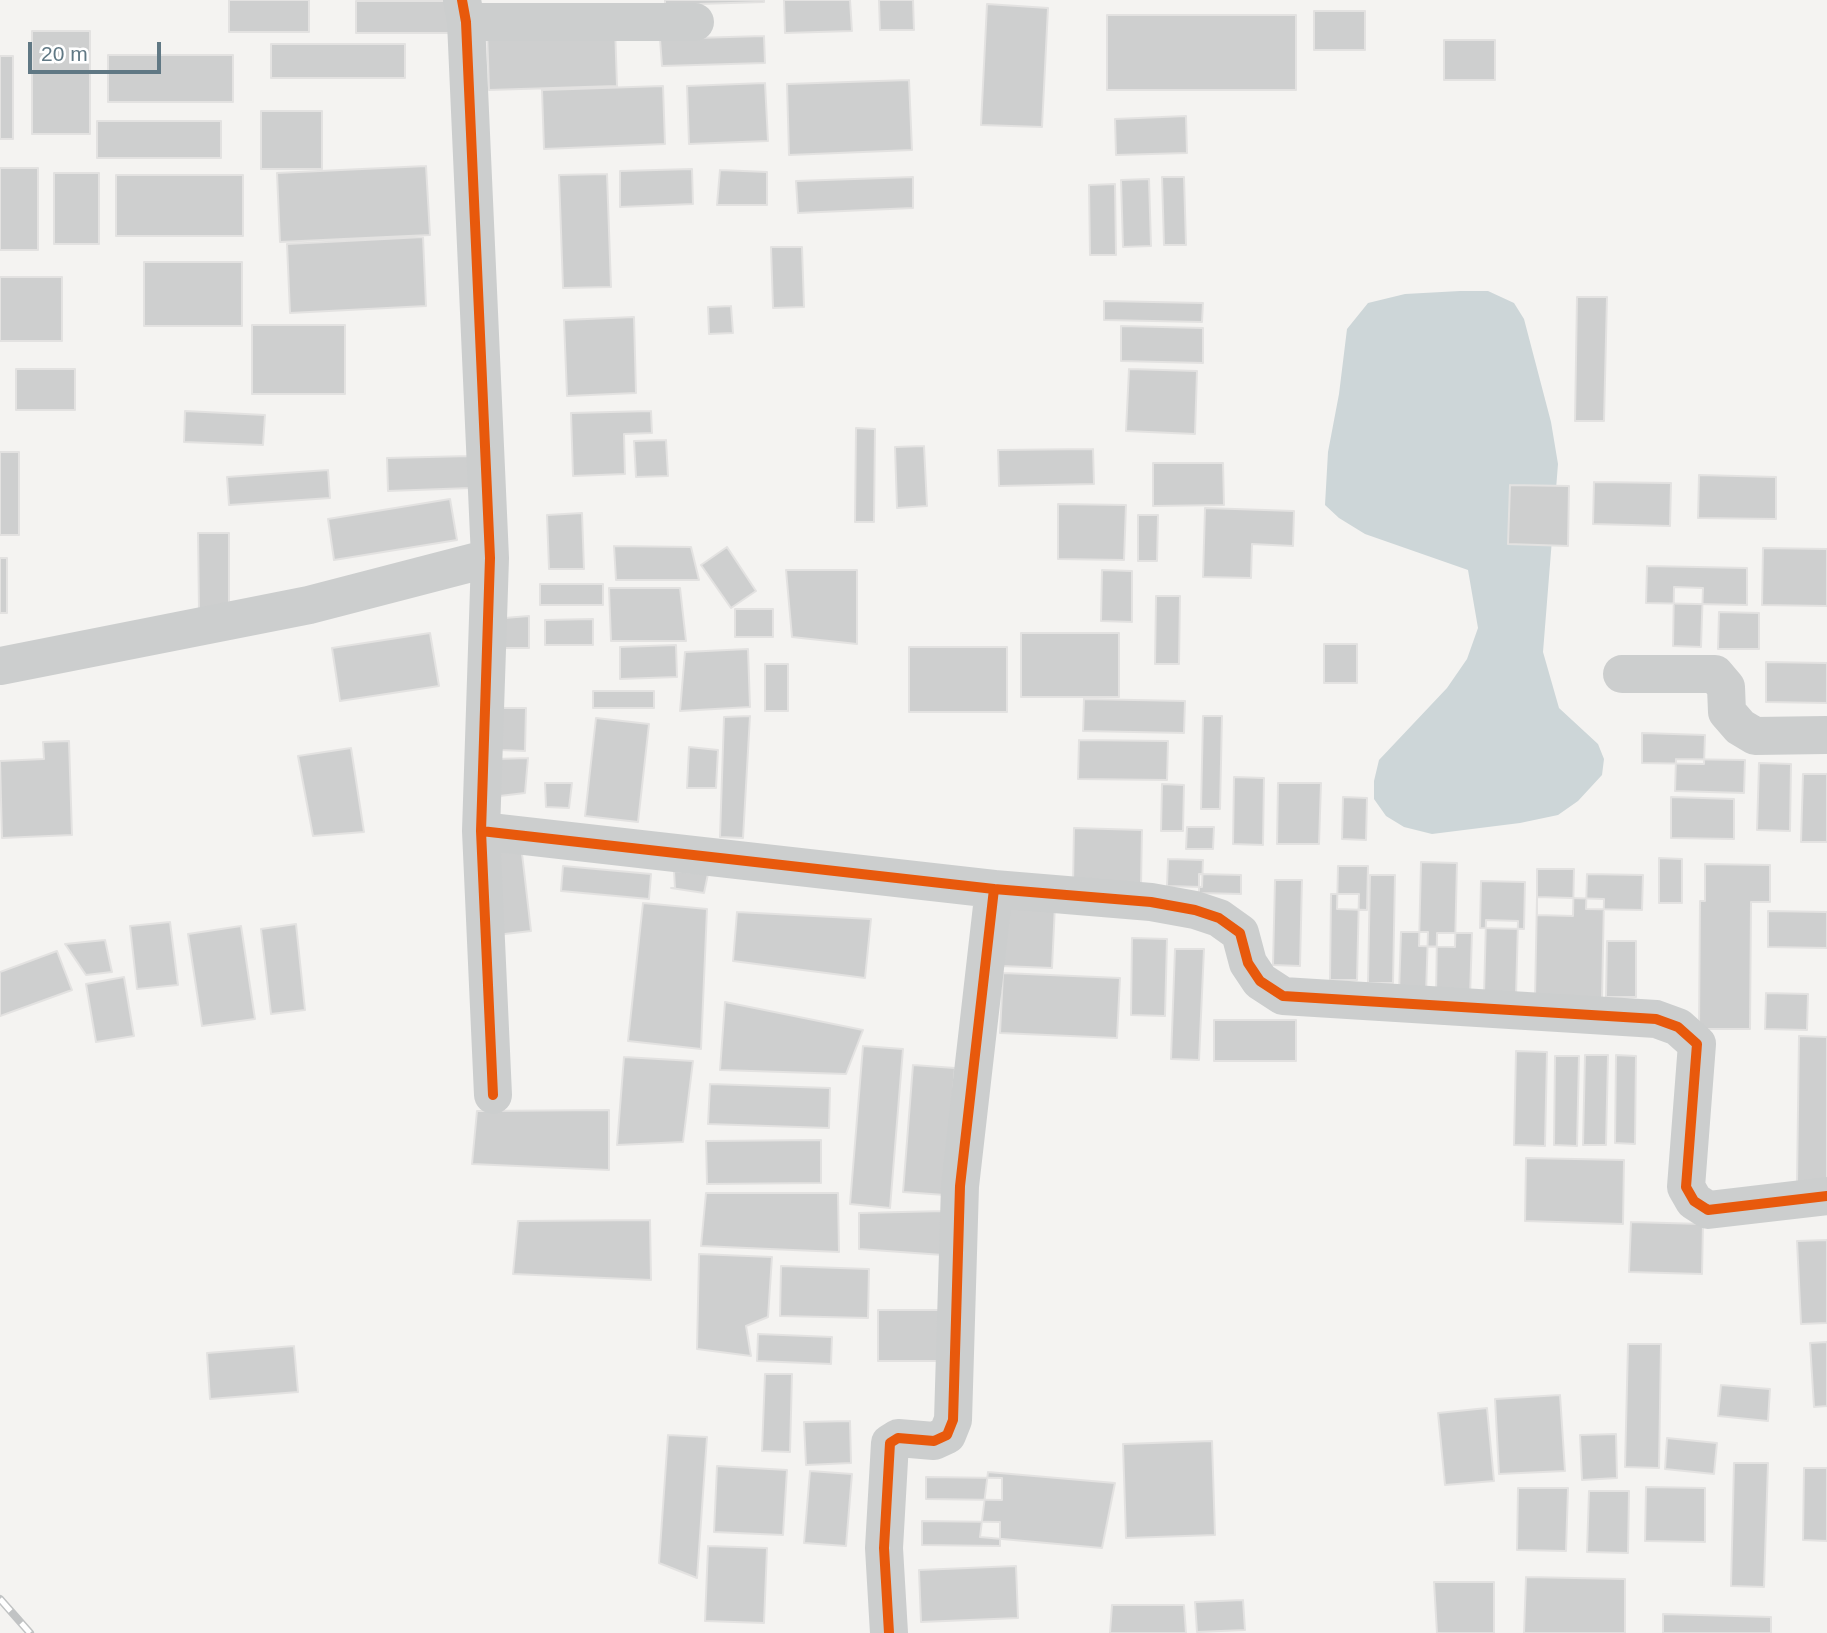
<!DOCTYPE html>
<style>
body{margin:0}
#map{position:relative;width:1827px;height:1633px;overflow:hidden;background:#f4f3f1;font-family:Arial,sans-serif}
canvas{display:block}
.scale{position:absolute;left:28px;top:42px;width:133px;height:32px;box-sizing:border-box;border:4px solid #607884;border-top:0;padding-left:9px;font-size:21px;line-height:24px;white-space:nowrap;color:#607884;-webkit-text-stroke:5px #fff;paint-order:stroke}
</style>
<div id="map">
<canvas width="1827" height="1633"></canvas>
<div class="scale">20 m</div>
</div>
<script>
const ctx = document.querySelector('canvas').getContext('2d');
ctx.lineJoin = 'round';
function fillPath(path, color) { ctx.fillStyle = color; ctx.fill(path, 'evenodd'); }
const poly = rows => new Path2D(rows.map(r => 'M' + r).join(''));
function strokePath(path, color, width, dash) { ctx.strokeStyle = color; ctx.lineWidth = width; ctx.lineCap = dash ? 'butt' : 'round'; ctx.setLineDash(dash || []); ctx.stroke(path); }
const water = poly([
 [1460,291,1488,291,1514,303,1524,319,1551,422,1558,464,1543,652,1559,708,1598,744,1604,759,1602,775,1578,801,1558,815,1520,823,1432,834,1404,827,1386,816,1374,799,1374,781,1379,760,1447,688,1467,659,1478,628,1468,570,1365,534,1339,518,1325,505,1328,452,1339,394,1347,329,1368,303,1405,294]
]);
const building = poly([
 [229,0,309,0,309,32,229,32,229,0],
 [665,0,764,0,764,2,665,5,665,0],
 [784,0,850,0,852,31,785,33,784,0],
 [879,0,913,0,914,30,880,30,879,0],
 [356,1,459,1,459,33,356,33,356,1],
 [987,4,1048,8,1042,127,981,125,987,4],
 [1314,11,1365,11,1365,50,1314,50,1314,11],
 [1107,15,1296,15,1296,90,1107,90,1107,15],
 [615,26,617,86,489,90,487,31,615,26],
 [32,31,90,31,90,134,32,134,32,31],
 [764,36,765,63,662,66,660,39,764,36],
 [1444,40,1495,40,1495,80,1444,80,1444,40],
 [271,44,405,44,405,78,271,78,271,44],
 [108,55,233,55,233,102,108,102,108,55],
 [0,56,13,56,13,139,0,139,0,56],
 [909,80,912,150,789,155,787,84,909,80],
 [765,83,768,141,689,144,687,86,765,83],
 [663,86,665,144,544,149,542,90,663,86],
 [261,111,322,111,322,169,261,169,261,111],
 [1186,116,1187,153,1116,155,1115,119,1186,116],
 [97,121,221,121,221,158,97,158,97,121],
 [426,166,430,235,280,242,277,173,426,166],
 [0,168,38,168,38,250,0,250,0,168],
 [692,169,693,204,620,207,620,171,692,169],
 [720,170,767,172,767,205,717,205,720,170],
 [54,173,99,173,99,244,54,244,54,173],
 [607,174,611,287,563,288,559,175,607,174],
 [116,175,243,175,243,236,116,236,116,175],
 [913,177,913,208,798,213,796,181,913,177],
 [1162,177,1184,177,1186,245,1164,245,1162,177],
 [1149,179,1151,246,1123,247,1121,180,1149,179],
 [1115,184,1116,255,1090,255,1089,185,1115,184],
 [423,237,426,306,290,313,287,244,423,237],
 [771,247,802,247,804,307,773,308,771,247],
 [144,262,242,262,242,326,144,326,144,262],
 [0,277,62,277,62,341,0,341,0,277],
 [1577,297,1607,297,1604,421,1575,421,1577,297],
 [1104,301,1203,303,1202,322,1104,320,1104,301],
 [731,306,733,333,709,334,708,307,731,306],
 [634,317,636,393,567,396,564,320,634,317],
 [252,325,345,325,345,394,252,394,252,325],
 [1121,326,1203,328,1203,363,1121,361,1121,326],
 [16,369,75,369,75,410,16,410,16,369],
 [1129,369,1197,371,1195,434,1126,431,1129,369],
 [185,411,265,415,263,445,184,442,185,411],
 [651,411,652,433,624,434,625,474,573,476,571,413,651,411],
 [856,428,875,429,874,522,855,522,856,428],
 [666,440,668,476,636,477,634,441,666,440],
 [924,446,927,506,897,508,895,447,924,446],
 [1093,449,1094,484,999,486,998,450,1093,449],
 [0,452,19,452,19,535,0,535,0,452],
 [470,456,471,488,388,491,387,458,470,456],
 [1153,463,1223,463,1224,505,1153,506,1153,463],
 [328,470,330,498,229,505,227,477,328,470],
 [1699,475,1776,477,1776,519,1698,518,1699,475],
 [1594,482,1671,483,1670,526,1593,524,1594,482],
 [1510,485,1569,486,1568,546,1508,544,1510,485],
 [450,499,457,540,334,560,328,519,450,499],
 [1058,504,1126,505,1124,560,1058,559,1058,504],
 [1205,508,1294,511,1293,546,1252,544,1251,578,1203,577,1205,508],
 [582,513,584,569,549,569,547,515,582,513],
 [1138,515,1158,515,1157,561,1138,561,1138,515],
 [198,533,229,533,229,611,199,611,198,533],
 [614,546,691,547,699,580,616,580,614,546],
 [727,547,756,591,731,608,701,565,727,547],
 [1763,548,1827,549,1827,606,1762,605,1763,548],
 [0,558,7,558,7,613,0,613,0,558],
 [1647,566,1747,568,1747,605,1646,603,1647,566],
 [786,570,857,570,857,644,792,637,786,570],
 [1102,570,1132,571,1132,622,1101,621,1102,570],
 [540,584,603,584,603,605,540,605,540,584],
 [1674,587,1703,588,1701,647,1673,646,1674,587],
 [609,588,680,588,686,641,611,641,609,588],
 [1156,596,1180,596,1179,664,1155,664,1156,596],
 [735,609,773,609,773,637,735,637,735,609],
 [1719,612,1759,613,1759,649,1718,649,1719,612],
 [529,616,529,648,492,648,492,619,529,616],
 [593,619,593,645,545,645,545,620,593,619],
 [430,633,439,686,340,701,332,648,430,633],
 [1021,633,1119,633,1119,697,1021,697,1021,633],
 [1324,644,1357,644,1357,683,1324,683,1324,644],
 [676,645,677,677,620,679,620,647,676,645],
 [909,647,1007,647,1007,712,909,712,909,647],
 [748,649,750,707,680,711,685,652,748,649],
 [1766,662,1827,663,1827,703,1766,702,1766,662],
 [765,664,788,664,788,711,765,711,765,664],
 [593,691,654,691,654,708,593,708,593,691],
 [1084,699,1185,701,1184,733,1083,731,1084,699],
 [501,708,526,708,525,751,500,750,501,708],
 [750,716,743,838,720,837,724,717,750,716],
 [1203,716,1222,716,1220,809,1201,809,1203,716],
 [596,718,649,724,638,822,585,816,596,718],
 [1642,733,1705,735,1704,764,1642,763,1642,733],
 [1079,740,1168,741,1167,780,1078,779,1079,740],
 [69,741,72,835,2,838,0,761,44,759,43,742,69,741],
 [689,747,718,750,716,788,687,788,689,747],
 [351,748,364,832,313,836,298,756,351,748],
 [528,758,525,793,491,797,496,759,528,758],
 [1676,759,1745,760,1744,793,1675,791,1676,759],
 [1759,763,1791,764,1790,831,1757,830,1759,763],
 [1803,774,1827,774,1827,842,1801,842,1803,774],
 [1234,777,1264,778,1263,845,1233,844,1234,777],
 [545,783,572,783,569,808,546,807,545,783],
 [1278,783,1321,783,1319,844,1277,844,1278,783],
 [1162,784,1184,785,1183,831,1161,831,1162,784],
 [1343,797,1367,798,1366,840,1342,839,1343,797],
 [1671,797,1734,799,1734,839,1671,838,1671,797],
 [1187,827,1214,827,1213,849,1186,849,1187,827],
 [1074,828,1142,830,1141,887,1073,885,1074,828],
 [521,845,531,931,496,935,486,849,521,845],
 [1659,858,1682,859,1682,903,1659,903,1659,858],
 [1168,859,1203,860,1202,887,1167,886,1168,859],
 [1421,862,1457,863,1455,947,1419,946,1421,862],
 [1705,864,1770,865,1770,902,1751,902,1750,1029,1699,1029,1700,901,1705,901,1705,864],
 [563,866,651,874,649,899,561,891,563,866],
 [1338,866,1368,866,1367,910,1337,909,1338,866],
 [1537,869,1574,869,1573,916,1537,915,1537,869],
 [674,871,708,874,704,893,671,888,675,888,674,871],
 [1199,874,1241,875,1241,894,1199,893,1199,874],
 [1587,874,1643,875,1642,910,1586,909,1587,874],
 [1370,875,1395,875,1393,983,1368,983,1370,875],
 [1275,880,1302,880,1300,966,1273,965,1275,880],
 [1481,881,1525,882,1524,929,1480,928,1481,881],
 [1331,894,1359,894,1357,980,1330,980,1331,894],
 [1537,897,1604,899,1602,999,1535,998,1537,897],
 [1003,902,1055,905,1052,968,1001,966,1003,902],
 [643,903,707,909,701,1049,628,1041,643,903],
 [1768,911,1827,912,1827,948,1768,947,1768,911],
 [737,912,871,919,865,978,733,961,737,912],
 [1486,920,1518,921,1516,996,1484,995,1486,920],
 [170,922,178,985,137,989,130,926,170,922],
 [296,924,305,1010,271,1014,261,929,296,924],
 [241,926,255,1019,202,1026,188,934,241,926],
 [1401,932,1428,932,1426,994,1399,994,1401,932],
 [1437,933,1472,933,1470,997,1436,996,1437,933],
 [1132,938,1167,939,1165,1016,1131,1015,1132,938],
 [105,940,112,972,86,975,65,944,105,940],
 [1607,941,1636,941,1636,997,1606,997,1607,941],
 [1175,949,1204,949,1199,1060,1171,1059,1175,949],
 [57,951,72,990,0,1016,0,972,57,951],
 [1003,973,1120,978,1117,1038,1000,1033,1003,973],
 [124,977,134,1036,96,1042,86,984,124,977],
 [1766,993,1808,994,1807,1030,1765,1029,1766,993],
 [725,1002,863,1030,846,1074,720,1070,725,1002],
 [1214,1020,1296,1020,1296,1061,1214,1061,1214,1020],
 [1799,1036,1827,1037,1827,1183,1797,1183,1799,1036],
 [863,1046,903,1049,890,1208,850,1204,863,1046],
 [1516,1051,1547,1052,1545,1146,1514,1145,1516,1051],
 [1585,1055,1608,1055,1606,1145,1583,1145,1585,1055],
 [1616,1055,1636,1056,1635,1144,1615,1143,1616,1055],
 [1555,1056,1579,1056,1577,1146,1554,1145,1555,1056],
 [624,1057,693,1061,683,1142,617,1145,624,1057],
 [913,1065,955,1068,945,1195,903,1192,913,1065],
 [710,1084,830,1088,829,1128,708,1124,710,1084],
 [609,1110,609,1170,472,1164,477,1111,609,1110],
 [821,1140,821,1183,707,1184,706,1141,821,1140],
 [1526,1158,1624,1160,1623,1224,1525,1221,1526,1158],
 [706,1193,838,1193,839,1252,701,1246,706,1193],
 [945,1211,943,1255,859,1249,859,1213,945,1211],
 [650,1220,651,1280,513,1274,518,1221,650,1220],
 [1631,1222,1703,1224,1702,1274,1629,1272,1631,1222],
 [1827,1240,1827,1323,1801,1324,1797,1241,1827,1240],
 [699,1254,772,1257,768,1317,746,1326,751,1356,697,1349,699,1254],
 [781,1266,869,1269,868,1318,780,1316,781,1266],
 [878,1310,951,1310,951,1361,878,1361,878,1310],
 [758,1334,832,1337,831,1364,757,1361,758,1334],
 [1827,1342,1827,1406,1814,1407,1810,1343,1827,1342],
 [1628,1344,1661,1344,1659,1468,1625,1467,1628,1344],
 [294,1346,298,1392,210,1399,207,1353,294,1346],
 [765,1374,792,1374,790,1452,762,1451,765,1374],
 [1721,1385,1770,1389,1768,1421,1718,1416,1721,1385],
 [1560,1395,1565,1471,1499,1474,1495,1399,1560,1395],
 [1487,1408,1494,1481,1445,1485,1438,1413,1487,1408],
 [850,1421,851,1463,806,1465,804,1422,850,1421],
 [1616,1434,1617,1478,1582,1480,1580,1435,1616,1434],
 [668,1435,707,1437,697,1578,659,1563,668,1435],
 [1667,1438,1717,1443,1714,1474,1665,1469,1667,1438],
 [1212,1441,1215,1535,1126,1538,1123,1444,1212,1441],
 [1734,1463,1768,1463,1764,1587,1731,1586,1734,1463],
 [717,1466,787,1470,783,1535,714,1532,717,1466],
 [1804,1468,1827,1468,1827,1541,1803,1540,1804,1468],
 [810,1471,852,1474,846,1546,804,1543,810,1471],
 [988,1472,1115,1483,1102,1548,980,1537,988,1472],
 [926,1477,1002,1478,1002,1500,926,1499,926,1477],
 [1646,1487,1705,1488,1705,1542,1645,1541,1646,1487],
 [1518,1488,1568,1488,1566,1551,1517,1550,1518,1488],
 [1589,1491,1629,1491,1628,1553,1587,1552,1589,1491],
 [922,1521,1000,1522,1000,1546,922,1545,922,1521],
 [708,1546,767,1548,764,1623,705,1621,708,1546],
 [1016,1566,1018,1618,921,1622,919,1570,1016,1566],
 [1526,1577,1625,1579,1625,1633,1524,1633,1526,1577],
 [1434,1582,1494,1582,1494,1633,1437,1633,1434,1582],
 [1243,1600,1245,1630,1197,1632,1195,1602,1243,1600],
 [1112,1605,1184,1605,1186,1633,1110,1633,1112,1605],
 [1663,1614,1771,1617,1771,1633,1663,1633,1663,1614]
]);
const minor = poly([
 [462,0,466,22,490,558,481,831,493,1095],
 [466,22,695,22],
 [0,666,309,605,490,558],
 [1622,674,1715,674,1726,687,1727,712,1740,727,1755,736,1827,735],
 [481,831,994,889,1151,902,1195,910,1219,918,1240,933,1248,963,1260,981,1283,996,1656,1019,1678,1027,1697,1044,1686,1187,1694,1201,1708,1210,1827,1196],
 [889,1633,884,1548,890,1443,898,1438,934,1441,947,1435,953,1420,960,1186,994,889]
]);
const rail = poly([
 [0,1599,30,1633]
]);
const cycleway = poly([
 [462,0,466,22,490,558,481,831,493,1095],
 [481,831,994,889,1151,902,1195,910,1219,918,1240,933,1248,963,1260,981,1283,996,1656,1019,1678,1027,1697,1044,1686,1187,1694,1201,1708,1210,1827,1196],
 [889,1633,884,1548,890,1443,898,1438,934,1441,947,1435,953,1420,960,1186,994,889]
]);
fillPath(water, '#cdd6d8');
fillPath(building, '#cecfcf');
strokePath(building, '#e3e2e1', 2);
strokePath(minor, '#cccece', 38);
strokePath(rail, '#c1c3c4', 8);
strokePath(rail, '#fff', 5, [16]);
strokePath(cycleway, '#e8590c', 10);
</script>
